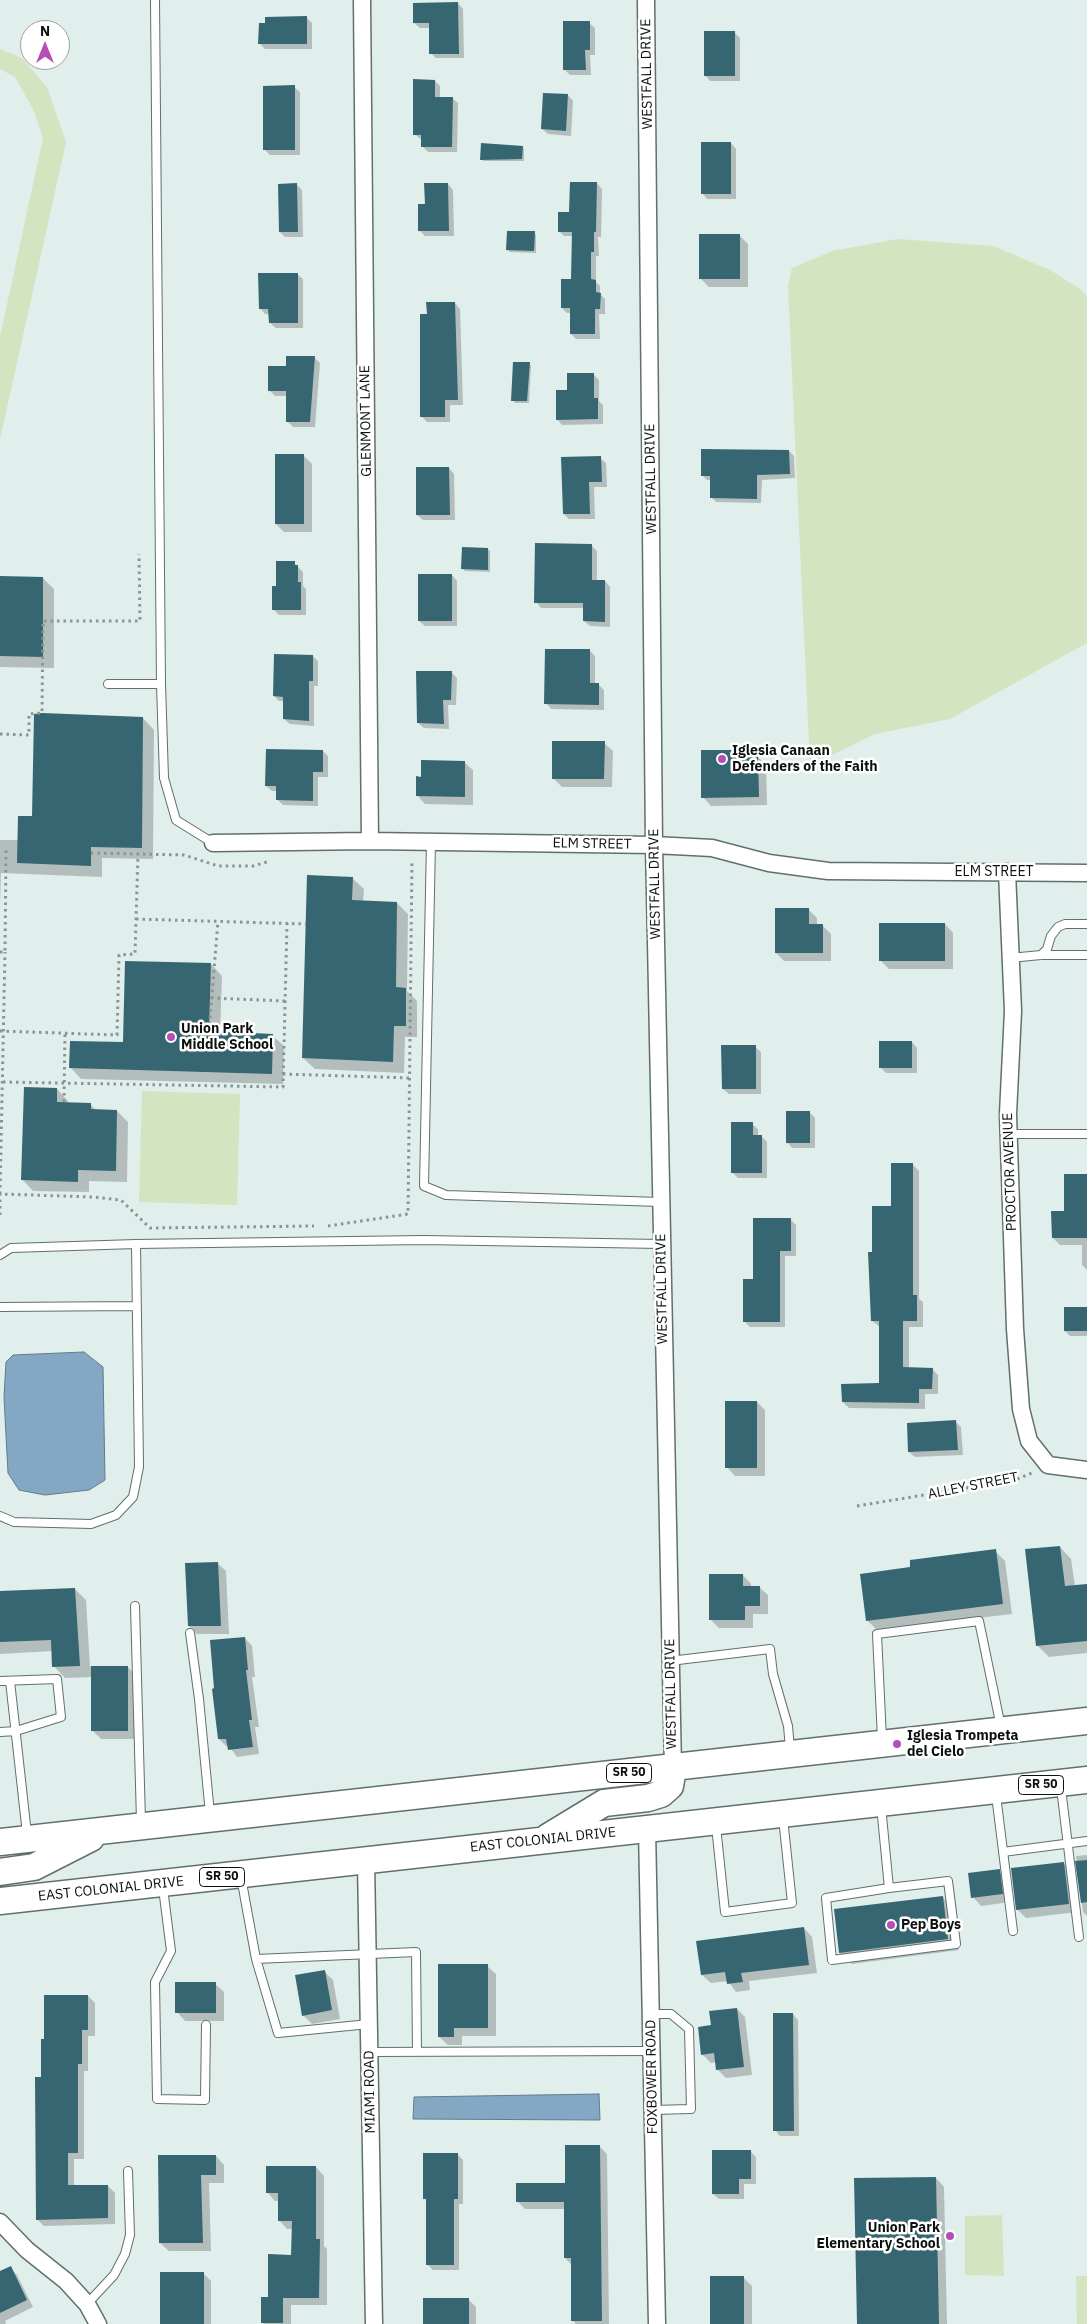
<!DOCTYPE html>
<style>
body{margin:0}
#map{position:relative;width:1087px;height:2324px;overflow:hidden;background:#e0eeec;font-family:"IBM Plex Sans",sans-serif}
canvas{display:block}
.north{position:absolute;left:20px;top:20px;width:50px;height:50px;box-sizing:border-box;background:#fff;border:1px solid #9ea09f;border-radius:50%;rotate:0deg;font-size:14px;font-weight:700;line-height:20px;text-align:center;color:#0c1110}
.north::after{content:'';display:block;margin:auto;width:18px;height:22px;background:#b34fb5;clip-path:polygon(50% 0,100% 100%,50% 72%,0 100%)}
</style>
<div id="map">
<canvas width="1087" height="2324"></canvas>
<div class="north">N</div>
</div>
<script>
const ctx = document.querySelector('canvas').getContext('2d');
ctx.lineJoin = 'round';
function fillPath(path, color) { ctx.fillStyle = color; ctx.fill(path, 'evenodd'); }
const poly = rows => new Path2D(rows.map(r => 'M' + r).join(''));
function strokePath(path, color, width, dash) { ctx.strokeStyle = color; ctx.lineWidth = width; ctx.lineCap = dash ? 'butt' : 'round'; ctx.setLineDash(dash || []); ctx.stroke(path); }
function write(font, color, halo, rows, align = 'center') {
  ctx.font = font + ' "IBM Plex Sans",sans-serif'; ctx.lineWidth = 5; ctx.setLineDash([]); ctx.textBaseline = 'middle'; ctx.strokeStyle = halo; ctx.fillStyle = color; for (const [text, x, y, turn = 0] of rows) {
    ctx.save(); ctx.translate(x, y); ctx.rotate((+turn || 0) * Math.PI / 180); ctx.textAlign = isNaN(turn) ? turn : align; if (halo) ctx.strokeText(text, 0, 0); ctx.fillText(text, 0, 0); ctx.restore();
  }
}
const green = poly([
 [0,49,22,58,47,87,66,142,0,439,0,337,43,138,33,109,15,77,0,69],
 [898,239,993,246,1050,270,1083,291,1087,297,1087,643,950,719,875,734,810,766,788,286,792,268,832,251],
 [142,1091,240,1094,237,1205,139,1202],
 [1002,2215,1004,2276,965,2275,965,2216],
 [1076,2276,1087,2276,1087,2324,1077,2324]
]);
const water = poly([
 [84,1352,103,1367,105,1480,89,1490,45,1495,19,1490,8,1473,4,1397,6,1362,13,1355,84,1352],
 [599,2094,600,2120,413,2119,414,2097,599,2094]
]);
const shadow = poly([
 [458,3,463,9,464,58,436,58,431,53,431,28,420,28,414,23],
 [306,17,312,23,312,49,265,49,260,44],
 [589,23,595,28,595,55,590,55,591,75,570,75,564,69],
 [735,33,740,38,740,81,710,81,705,75],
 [435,81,440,86,440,98,452,98,458,103,457,152,428,152,422,146,422,140,414,134],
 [294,87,300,92,300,155,270,155,264,149],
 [568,95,573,101,571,136,548,134,542,129],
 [731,143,736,149,736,199,707,199,702,193],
 [522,147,524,149,524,161,484,161,481,159],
 [597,183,602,189,601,237,598,237,599,256,596,256,596,282,600,286,600,294,605,299,605,314,599,314,600,339,576,339,571,334,571,313,567,313,562,308,572,280,573,236,564,236,559,231,570,214],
 [296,184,302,190,303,237,285,237,280,232],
 [448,184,453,190,454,236,425,236,419,230,426,206],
 [534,232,536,235,536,253,510,252,507,250],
 [739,235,748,244,748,287,709,287,701,279],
 [297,274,303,279,303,328,276,328,270,323,270,314,265,314,260,308],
 [455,303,460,309,463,405,450,405,450,422,427,422,422,417,428,315],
 [314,357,320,363,315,427,293,427,287,421,287,396,275,396,269,390,287,367],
 [529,363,531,366,529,403,515,403,513,400],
 [593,374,599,380,599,401,603,405,603,424,562,425,557,419,568,391],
 [789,451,794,456,795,478,762,480,761,503,716,502,711,497,712,480,707,480,702,475],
 [303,455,312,464,312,532,284,532,276,524],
 [600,458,606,463,607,487,594,487,595,519,569,519,564,514],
 [449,468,454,474,455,520,423,520,417,515],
 [592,546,597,551,597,581,605,581,610,587,610,627,590,626,584,621,584,608,541,608,536,602],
 [488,549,490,551,490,572,465,571,463,569],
 [294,563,303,572,303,586,306,589,306,615,279,615,273,609,277,587],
 [452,575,457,581,457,626,425,626,419,621],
 [0,577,43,578,54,589,54,668,0,667],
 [590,651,595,656,595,684,598,684,604,690,604,710,551,709,546,703],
 [313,656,318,661,318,686,314,686,314,726,290,724,284,719,284,701,279,701,274,696],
 [451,672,457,678,456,705,448,705,449,729,424,728,418,723],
 [143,718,154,730,153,859,102,858,102,877,1,873,0,906,0,840,19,840,33,817],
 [604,743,613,751,612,787,562,787,554,779],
 [323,751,328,756,328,777,318,777,318,806,283,805,278,800,278,791,272,791,266,786],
 [737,751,743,757,758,757,766,765,767,805,711,806,703,797],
 [464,762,473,770,473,805,425,804,417,795],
 [352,878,364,889,363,902,397,903,408,914,407,991,417,1001,417,1037,405,1037,404,1073,315,1069,303,1058],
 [808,909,817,918,817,925,822,925,831,934,831,961,784,961,776,953],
 [945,924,953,933,953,969,889,969,880,960],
 [211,964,222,976,220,1033,272,1035,284,1046,283,1084,81,1079,70,1067,124,1043],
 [912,1042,917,1048,917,1073,886,1073,880,1067],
 [755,1047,761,1052,761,1094,729,1094,723,1089],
 [57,1089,68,1101,68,1104,90,1104,97,1111,117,1111,128,1122,127,1182,89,1181,89,1192,33,1191,22,1179],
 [809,1112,815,1118,815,1148,792,1148,787,1142],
 [752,1124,758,1129,758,1136,761,1136,767,1142,767,1178,738,1178,732,1172],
 [913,1165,919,1171,919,1299,923,1302,923,1327,909,1327,909,1369,932,1369,938,1375,938,1394,925,1394,925,1409,849,1408,843,1402,880,1384,880,1327,872,1321,873,1253],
 [1087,1175,1087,1270,1082,1265,1082,1245,1060,1245,1053,1238,1065,1212],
 [790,1219,796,1225,796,1256,785,1256,785,1327,750,1327,744,1321,754,1280],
 [1087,1308,1087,1336,1070,1336,1065,1331],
 [757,1402,765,1410,765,1476,735,1476,727,1467],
 [956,1422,961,1427,963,1455,915,1457,909,1452,908,1424],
 [1060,1547,1071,1559,1075,1586,1087,1585,1087,1653,1049,1657,1037,1645],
 [995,1551,1005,1561,1012,1614,877,1630,867,1620,912,1568],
 [217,1563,226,1571,229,1634,197,1634,189,1626],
 [743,1575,751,1584,751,1587,759,1587,768,1595,768,1614,753,1614,753,1628,719,1628,710,1619],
 [75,1589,86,1600,90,1667,128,1667,136,1676,136,1739,101,1739,93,1731,92,1677,65,1678,54,1666,53,1651,0,1654,0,1592],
 [245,1638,252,1646,255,1677,252,1677,259,1727,255,1727,259,1754,237,1757,229,1746,226,1746,219,1739],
 [1087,1855,1087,1916,1083,1912,1076,1856],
 [1064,1864,1072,1872,1077,1912,1026,1918,1017,1909],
 [998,1871,1007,1879,1010,1902,981,1906,973,1897],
 [942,1897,954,1908,959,1950,852,1964,840,1953,835,1910],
 [804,1928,812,1937,817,1973,749,1981,750,1990,736,1992,728,1981,711,1983,702,1975,698,1942],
 [487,1966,496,1974,496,2036,462,2036,462,2045,448,2045,439,2037],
 [324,1971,333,1980,340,2019,312,2024,303,2015],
 [215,1984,224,1992,224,2021,185,2021,177,2012],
 [88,1996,95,2003,95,2036,88,2036,88,2071,84,2071,84,2159,74,2159,74,2186,108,2186,115,2193,115,2224,44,2226,37,2219,42,2078,46,2040],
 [737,2009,745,2017,752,2075,726,2078,717,2069,716,2062,711,2063,702,2054,712,2027],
 [793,2014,798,2020,799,2136,780,2136,775,2130],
 [600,2147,607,2154,609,2324,576,2324,572,2320,572,2265,565,2258,565,2209,525,2209,517,2201,566,2184],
 [751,2152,756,2157,756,2184,744,2184,744,2199,719,2199,713,2194],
 [457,2154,463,2160,463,2204,459,2204,459,2270,433,2270,427,2264,427,2201,424,2198],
 [216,2156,224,2165,224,2183,209,2183,211,2251,169,2251,160,2243,159,2157],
 [316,2167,324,2176,324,2246,327,2249,327,2305,291,2305,291,2324,264,2324,262,2322,269,2299,293,2256,293,2229,287,2229,279,2220,279,2201,275,2201,267,2192],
 [936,2178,944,2187,947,2324,858,2324],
 [10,2268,17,2275,33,2307,5,2321,6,2324,0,2324,0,2273],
 [203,2273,211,2281,211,2324,161,2324],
 [743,2277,752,2286,752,2324,711,2324],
 [468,2299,476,2307,476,2324,424,2324]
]);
const building = poly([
 [458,2,459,54,429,54,429,23,413,23,413,3],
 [307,16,307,44,258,44,259,23,265,23,265,17],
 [563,21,590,21,590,50,585,50,586,70,563,70],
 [704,31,735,31,735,76,704,76],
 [413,79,435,80,435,97,453,97,452,147,421,147,421,135,413,135],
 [295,85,295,150,263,150,263,86],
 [543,93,568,94,566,131,541,129],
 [701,142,731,142,731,194,701,194],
 [481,143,523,146,522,159,480,160],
 [570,182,597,182,596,232,594,232,594,252,591,252,591,279,596,280,596,292,601,293,600,309,595,309,595,334,570,334,570,308,561,308,561,279,571,279,572,232,558,232,558,212,569,212],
 [297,183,298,232,279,232,278,184],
 [424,183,448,183,449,231,418,231,418,204,425,204],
 [507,231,535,231,534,251,506,250],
 [699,234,740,234,740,279,699,279],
 [258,273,298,273,298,323,269,323,268,309,259,309],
 [426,302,455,302,458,400,445,400,445,417,420,417,420,314,427,314],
 [286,356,315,356,310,422,286,422,286,391,268,391,268,366,286,366],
 [513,362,530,362,527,401,511,401],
 [567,373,594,373,594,398,598,398,598,419,556,420,556,390,567,390],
 [701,449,789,450,790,474,757,475,757,499,710,498,710,476,701,476],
 [275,454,304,454,304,524,275,524],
 [601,456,602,482,589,482,590,514,563,514,561,457],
 [416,467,449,467,450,515,416,515],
 [535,543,592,544,592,580,605,580,605,622,583,621,583,603,534,603],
 [462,547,488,548,488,570,461,569],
 [276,561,295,561,295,565,298,565,298,582,301,582,301,610,272,610,272,586,276,586],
 [418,574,452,574,452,621,418,621],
 [0,576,43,577,43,657,0,656],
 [545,649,590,649,590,683,599,683,599,705,544,704],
 [274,654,313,655,313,681,309,681,309,721,283,719,283,697,273,696],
 [416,671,452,671,451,700,443,700,444,724,417,723],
 [42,713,143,717,142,848,91,847,91,866,17,863,18,816,32,816,34,714],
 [552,741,605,741,604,779,552,779],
 [266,749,323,750,323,772,313,772,313,801,276,800,276,786,265,786],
 [701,750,738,750,738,755,758,756,759,797,701,798],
 [421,760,465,761,465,797,416,796,416,776,421,777],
 [307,875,353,877,352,900,397,902,396,987,406,988,406,1026,394,1026,393,1062,302,1058],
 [775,908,809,908,809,924,823,924,823,953,775,953],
 [879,923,945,923,945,961,879,961],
 [125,961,211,963,209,1031,273,1034,272,1074,69,1068,70,1041,123,1042],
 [879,1041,912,1041,912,1068,879,1068],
 [721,1045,756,1045,756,1089,722,1089],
 [24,1087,57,1088,57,1102,91,1103,91,1109,117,1110,116,1171,78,1170,78,1182,21,1180],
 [786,1111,810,1111,810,1143,786,1143],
 [731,1122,753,1122,753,1135,762,1135,762,1173,731,1173],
 [891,1163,913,1163,913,1295,917,1295,917,1321,903,1321,903,1367,933,1368,932,1389,919,1389,919,1403,842,1402,841,1384,879,1383,879,1321,871,1321,868,1252,872,1252,872,1206,891,1206],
 [1064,1174,1087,1174,1087,1238,1052,1238,1051,1211,1064,1211],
 [753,1218,791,1218,791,1251,780,1251,780,1322,743,1322,743,1279,753,1279],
 [1064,1307,1087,1307,1087,1331,1064,1331],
 [725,1401,757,1401,757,1468,725,1468],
 [956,1420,958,1450,908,1452,907,1423],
 [1060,1546,1065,1586,1087,1584,1087,1641,1036,1646,1025,1549],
 [996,1549,1003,1604,866,1621,860,1574,910,1567,910,1560],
 [218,1562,221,1626,188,1626,185,1563],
 [709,1574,743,1574,743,1586,760,1586,760,1606,745,1606,745,1620,709,1620],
 [75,1588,80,1666,52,1667,51,1640,0,1642,0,1591],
 [245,1637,248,1670,246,1670,252,1720,249,1720,253,1747,228,1750,226,1739,218,1739,212,1689,214,1688,210,1640],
 [91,1666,128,1666,128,1731,91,1731],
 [1087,1860,1087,1902,1081,1903,1075,1861],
 [1064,1862,1069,1904,1016,1910,1011,1868],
 [1000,1869,1003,1894,971,1898,968,1873],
 [943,1896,948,1939,839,1953,834,1909],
 [804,1927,809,1965,741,1973,743,1982,727,1984,725,1972,701,1975,696,1941],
 [438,1964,488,1964,488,2028,454,2028,454,2037,438,2037],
 [325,1970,332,2010,302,2016,295,1975],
 [175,1982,216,1982,216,2013,175,2013],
 [44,1995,88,1995,88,2030,82,2030,82,2064,78,2064,78,2153,68,2153,68,2185,108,2185,108,2218,36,2220,35,2077,41,2077,41,2039,44,2039],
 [737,2008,744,2067,716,2070,714,2053,701,2055,698,2027,711,2025,709,2011],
 [773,2013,793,2013,794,2131,773,2131],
 [565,2145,600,2145,602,2321,571,2321,571,2258,564,2258,564,2202,516,2202,516,2183,565,2183],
 [712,2150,751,2150,751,2179,739,2179,739,2194,712,2194],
 [423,2153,458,2153,458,2199,454,2199,454,2265,426,2265,426,2199,423,2199],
 [158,2155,216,2155,216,2175,201,2175,203,2243,159,2243],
 [266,2166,316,2166,316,2239,320,2239,319,2298,283,2298,283,2323,261,2323,261,2297,268,2297,268,2254,291,2255,292,2221,278,2221,278,2193,266,2193],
 [936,2177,939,2324,857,2324,854,2178],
 [11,2266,27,2300,0,2313,0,2271],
 [160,2272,204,2272,204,2324,160,2324],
 [710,2276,744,2276,744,2324,710,2324],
 [423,2298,469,2298,469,2324,423,2324]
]);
const path = poly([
 [0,734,29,735,29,714,42,713,43,621,140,621,139,554],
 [91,853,184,855,218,866,253,866,270,861],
 [136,919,306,924],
 [0,952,5,952,6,849],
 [211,998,285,1001],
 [0,1031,117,1035,119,955,135,954,138,854],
 [209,1031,218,921],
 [283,1074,410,1078],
 [3,1082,283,1087,287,923],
 [64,1102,65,1033],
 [0,1194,5,952],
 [0,1215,0,1194,93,1197,121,1200,150,1228,314,1226],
 [328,1226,408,1214,412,860],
 [857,1506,1015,1480,1034,1472]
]);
const service = poly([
 [108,684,161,684,155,0],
 [161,684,164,778,176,820,213,843],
 [431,842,424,1186,446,1195,660,1202],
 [1041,955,1047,949,1051,936,1058,927,1065,924,1087,924],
 [1010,958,1041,955,1087,955],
 [1008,1134,1087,1134],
 [0,1255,11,1248,136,1244,423,1240,661,1244],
 [0,1307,136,1306],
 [0,1516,14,1522,91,1524,116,1515,133,1497,139,1467,136,1244],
 [135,1606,141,1821],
 [190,1633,199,1699,210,1814],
 [670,1661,770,1649,773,1674,788,1726,790,1749],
 [0,1681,57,1679,61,1717,16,1731,0,1732],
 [10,1681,27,1834],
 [882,1739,877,1634,979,1621,1001,1727],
 [1061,1788,1079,1937],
 [996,1795,1013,1931],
 [881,1806,889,1888,826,1898,832,1960,956,1944,948,1881,889,1888],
 [716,1826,725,1912,792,1903,783,1818],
 [1003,1852,1087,1841],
 [241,1877,256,1959,416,1952,417,2052],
 [163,1888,171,1951,155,1982,157,2099,205,2100,206,2025],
 [256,1959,278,2033,369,2024],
 [651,2014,671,2014,689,2029,691,2109,652,2110],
 [369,2052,651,2051],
 [87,2304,114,2275,125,2254,130,2235,128,2171]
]);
const minor = poly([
 [362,0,370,841],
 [646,0,654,845,673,1768],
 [213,843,370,841,654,845,712,848,769,863,828,871,1087,873],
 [1007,872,1013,1011,1008,1114,1015,1329,1021,1409,1029,1441,1048,1465,1087,1470],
 [647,1829,657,2324],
 [366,1861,374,2324],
 [0,2222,27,2250,66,2281,87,2304,98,2324]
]);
const trunk = poly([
 [548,1837,604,1803,648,1798,661,1794,670,1786,673,1768],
 [0,1842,1087,1721],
 [0,1872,34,1867,91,1838],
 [0,1901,1087,1780]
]);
const markers = [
 [722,759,5,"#b34fb5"],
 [171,1037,5,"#b34fb5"],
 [897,1744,5,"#b34fb5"],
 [891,1925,5,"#b34fb5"],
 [950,2236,5,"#b34fb5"]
];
const shields = [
 [629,1773,45],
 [1041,1785,45],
 [222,1877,45]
];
const shieldNames = [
 ["SR 50",629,1773],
 ["SR 50",1041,1785],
 ["SR 50",222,1877]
];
const streetNames = [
 ["WESTFALL DRIVE",647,74,-91],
 ["GLENMONT LANE",366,421,-91],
 ["WESTFALL DRIVE",651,479,-91],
 ["ELM STREET",592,844,1],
 ["ELM STREET",994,872],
 ["WESTFALL DRIVE",655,884,-91],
 ["PROCTOR AVENUE",1010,1172,-92],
 ["WESTFALL DRIVE",662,1289,-91],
 ["ALLEY STREET",973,1486,-11],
 ["WESTFALL DRIVE",671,1694,-91],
 ["EAST COLONIAL DRIVE",543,1840,-6],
 ["EAST COLONIAL DRIVE",111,1889,-6],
 ["FOXBOWER ROAD",652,2077,-91],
 ["MIAMI ROAD",370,2092,-91]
];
const poiNames = [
 ["Iglesia Canaan",732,751],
 ["Defenders of the Faith",732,767],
 ["Union Park",181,1029],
 ["Middle School",181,1045],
 ["Iglesia Trompeta",907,1736],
 ["del Cielo",907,1752],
 ["Pep Boys",901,1925],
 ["Union Park",940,2228,"right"],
 ["Elementary School",940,2244,"right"]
];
fillPath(green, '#d4e4c0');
fillPath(water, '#84a8c3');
strokePath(water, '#607b8d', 1);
fillPath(shadow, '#0003');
fillPath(building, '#356671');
strokePath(service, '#626f6d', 10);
strokePath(minor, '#626f6d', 19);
strokePath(trunk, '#626f6d', 29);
strokePath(path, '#8a9593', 3, [2.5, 4]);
strokePath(service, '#fff', 8);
strokePath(minor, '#fff', 16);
strokePath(trunk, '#fff', 26);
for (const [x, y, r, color] of markers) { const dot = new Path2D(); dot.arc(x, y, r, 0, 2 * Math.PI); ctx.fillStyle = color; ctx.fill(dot); strokePath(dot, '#fff', 2); }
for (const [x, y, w] of shields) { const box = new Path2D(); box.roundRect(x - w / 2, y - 9.5, w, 19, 4); ctx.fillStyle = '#fff'; ctx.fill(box); strokePath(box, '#0c1110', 1); }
write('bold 12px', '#0c1110', null, shieldNames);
write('14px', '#0c1110', '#fff', streetNames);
write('bold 14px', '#0c1110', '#fff', poiNames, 'left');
</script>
